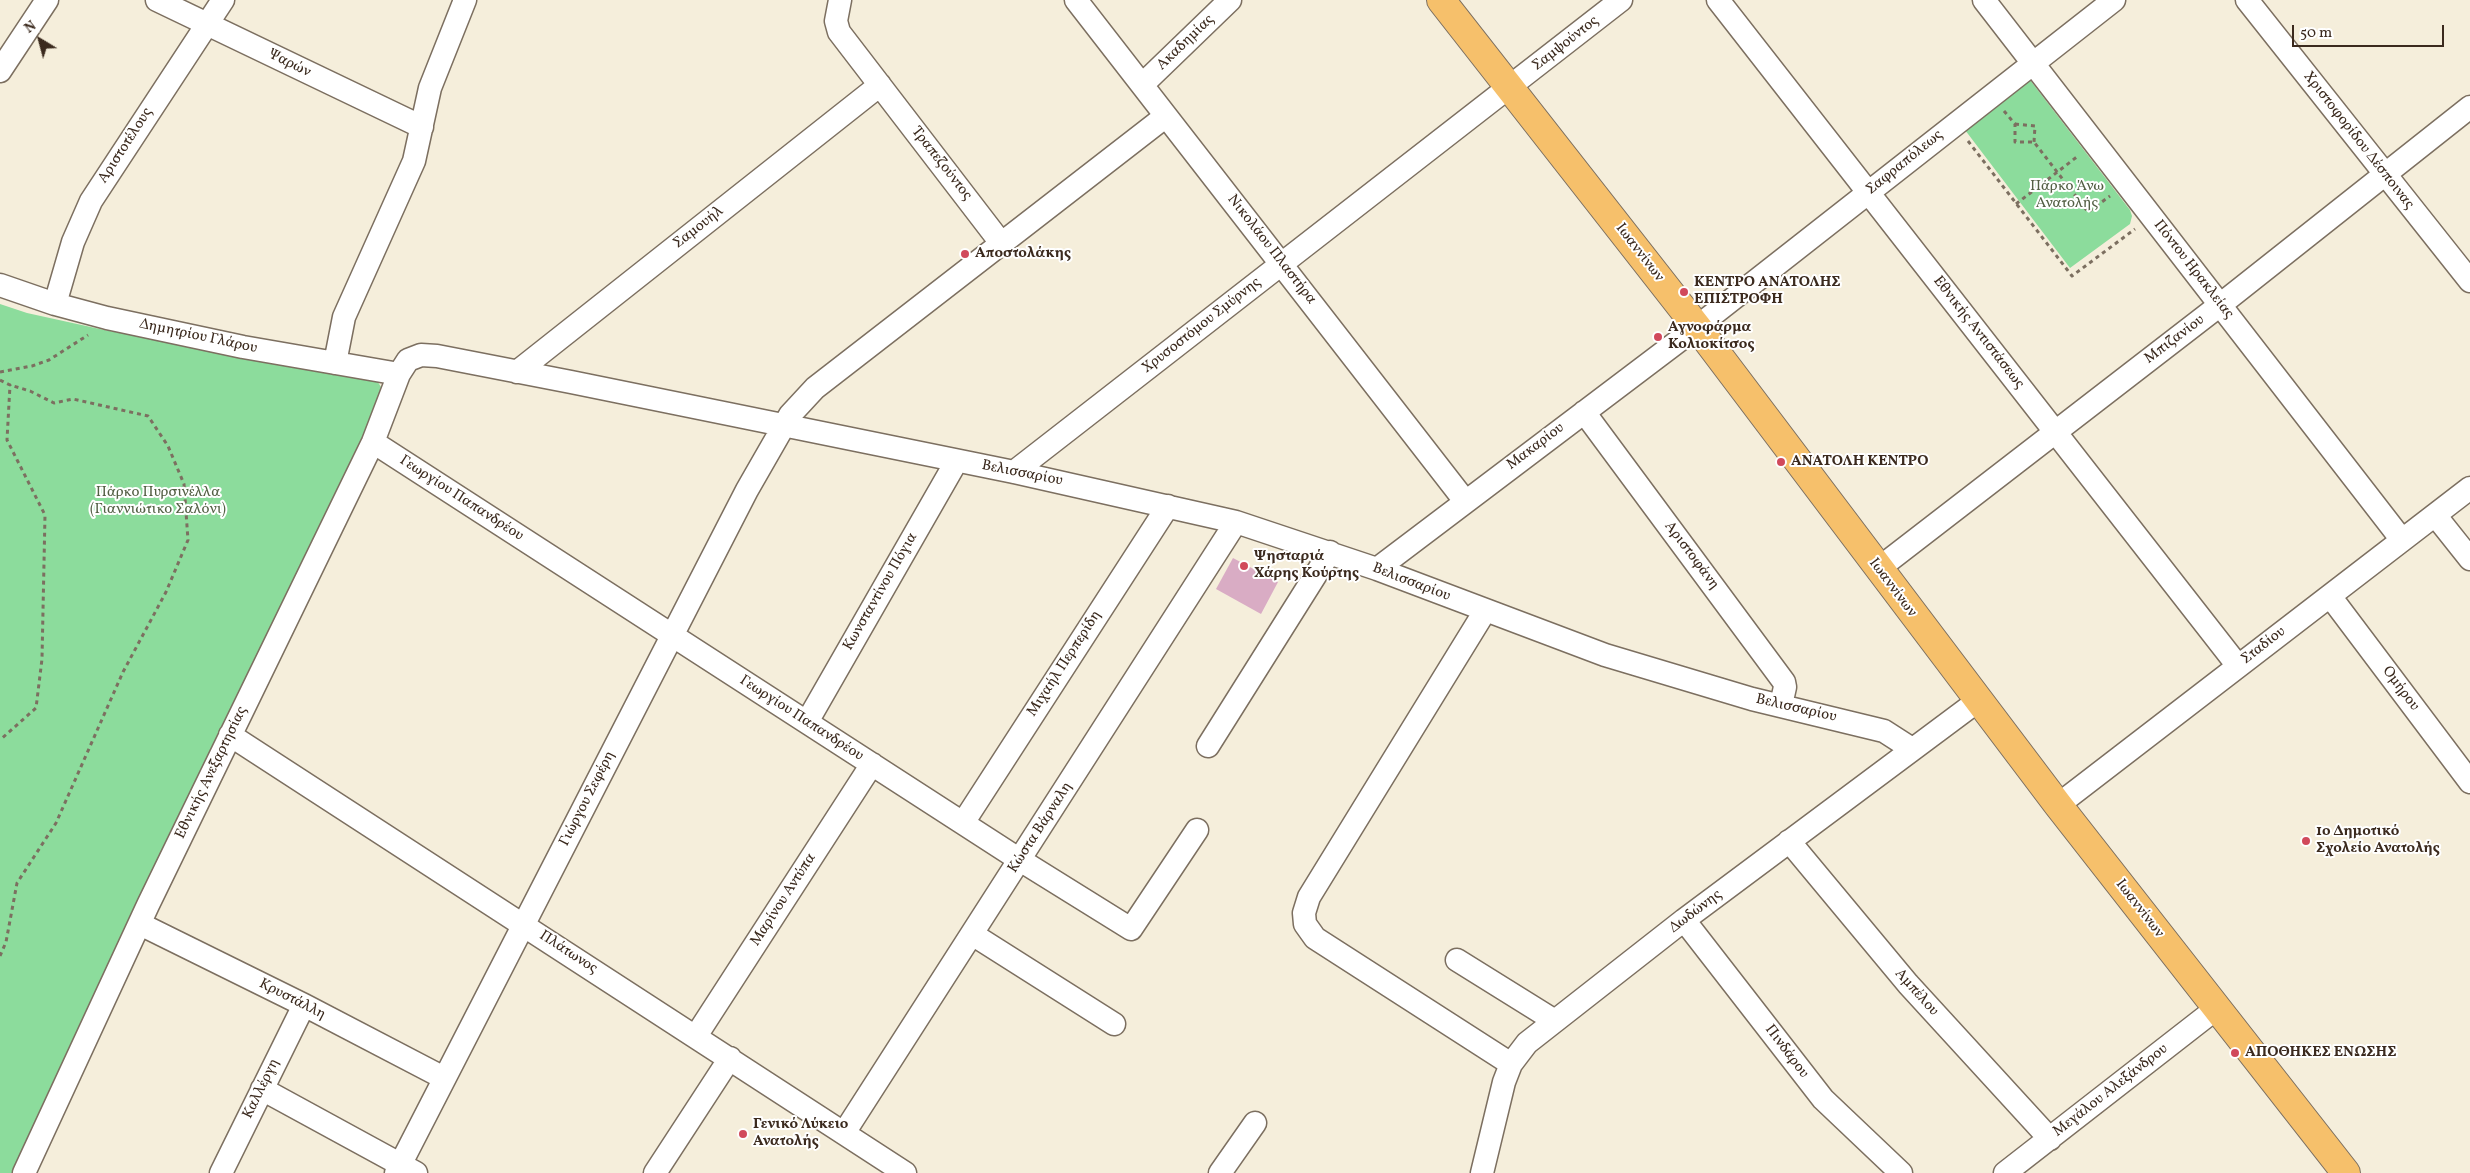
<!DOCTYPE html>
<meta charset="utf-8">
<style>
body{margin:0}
#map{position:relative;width:2470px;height:1173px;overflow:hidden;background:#f5eedb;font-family:Vollkorn,serif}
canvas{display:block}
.north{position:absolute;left:15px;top:15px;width:50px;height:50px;-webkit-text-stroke:4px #fff;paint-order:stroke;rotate:323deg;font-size:14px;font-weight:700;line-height:20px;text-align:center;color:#3b2a1e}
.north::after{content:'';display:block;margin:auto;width:18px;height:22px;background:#3b2a1e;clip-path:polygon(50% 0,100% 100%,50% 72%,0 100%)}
.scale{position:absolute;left:2292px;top:25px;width:152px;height:22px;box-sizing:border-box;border:2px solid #3b2a1e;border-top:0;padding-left:6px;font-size:15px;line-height:18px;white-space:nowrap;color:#3b2a1e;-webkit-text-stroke:4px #fff;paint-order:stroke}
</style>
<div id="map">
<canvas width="2470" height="1173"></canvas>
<div class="north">N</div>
<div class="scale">50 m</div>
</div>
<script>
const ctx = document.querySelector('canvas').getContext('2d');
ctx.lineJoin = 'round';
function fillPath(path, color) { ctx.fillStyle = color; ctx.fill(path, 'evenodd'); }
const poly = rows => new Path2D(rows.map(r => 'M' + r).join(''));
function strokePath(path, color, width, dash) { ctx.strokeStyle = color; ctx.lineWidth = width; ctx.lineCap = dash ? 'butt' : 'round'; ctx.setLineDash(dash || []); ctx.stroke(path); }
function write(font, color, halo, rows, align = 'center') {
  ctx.font = font + ' Vollkorn,serif'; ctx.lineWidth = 4; ctx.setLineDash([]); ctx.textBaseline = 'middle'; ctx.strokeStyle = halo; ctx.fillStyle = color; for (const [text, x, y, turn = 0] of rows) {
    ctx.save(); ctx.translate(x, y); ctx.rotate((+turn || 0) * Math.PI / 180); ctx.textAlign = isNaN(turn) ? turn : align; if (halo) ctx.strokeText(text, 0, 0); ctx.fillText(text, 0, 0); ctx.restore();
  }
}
const green = poly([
 [2030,80,2130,210,2132,216,2130,224,2070,268,1965,130],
 [0,304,27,313,109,331,376,379,381,387,367,432,12,1173,0,1173]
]);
const building = poly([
 [1233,558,1278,582,1261,614,1216,589]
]);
const path = poly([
 [2004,111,2015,124,2015,142,2034,142,2088,212,2110,196],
 [2015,124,2035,126,2034,142],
 [1968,141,2072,276,2135,229],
 [2016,204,2078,156],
 [0,372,32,366,49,360,88,335],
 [0,380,10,385,7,440,45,515,42,659,36,708,0,740],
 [0,956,6,942,17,883,56,823,123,672,166,592,188,540,184,484,168,446,148,416,73,399,54,403,30,391,10,385]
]);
const minor = poly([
 [157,0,422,127],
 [840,0,836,21,839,32,1001,243],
 [1076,0,1465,501],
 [1718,0,2238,666],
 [1984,0,2402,540],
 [2247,0,2470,281],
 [0,71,47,0],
 [1142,85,1230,0],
 [0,285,55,304,107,318,243,347,399,374],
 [55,304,73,242,91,201,223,0],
 [335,363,344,317,414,161,430,88,465,0],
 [517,372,880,85],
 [1584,412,1784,682,1785,687,1781,705],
 [373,442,1020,860,1131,929,1197,830],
 [1014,472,1621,0],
 [2435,515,2470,559],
 [1377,569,1697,327,2114,0],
 [1878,569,2220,305,2470,107],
 [2330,596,2470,782],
 [1485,611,1309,897,1304,913,1305,924,1315,938,1511,1064],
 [807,722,956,462],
 [230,735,905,1173],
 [1208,746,1330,552],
 [2058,805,2470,488],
 [963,823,1168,506],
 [1789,841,1908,984,2050,1139],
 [1684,920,1823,1099,1901,1173],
 [140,924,304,1005,444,1078],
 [972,934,1114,1024],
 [1457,960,1555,1021],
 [696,1036,872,764],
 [262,1089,416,1173],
 [844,1133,1236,522],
 [24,1173,148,905,373,442,399,374,408,360,421,355,437,356,571,382,1014,472,1236,522,1377,569,1605,655,1752,699,1884,731,1912,749],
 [221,1173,304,1005],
 [396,1173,747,490,790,415,815,388,1166,116],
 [655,1173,730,1058],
 [1220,1173,1255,1123],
 [1482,1173,1504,1082,1511,1064,1527,1043,1684,920,1979,700],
 [2005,1173,2217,1008]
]);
const major = poly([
 [1441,0,1697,327,2058,805,2346,1173]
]);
const markers = [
 [965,254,5,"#d1495b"],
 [1684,292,5,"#d1495b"],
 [1658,337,5,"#d1495b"],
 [1781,462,5,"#d1495b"],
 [1244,566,5,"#d1495b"],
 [2306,841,5,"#d1495b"],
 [2235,1053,5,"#d1495b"],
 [743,1134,5,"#d1495b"]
];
const streetNames = [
 ["Ακαδημίας",1186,43,-44],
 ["Σαμψούντος",1566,44,-38],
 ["Ψαρών",289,64,26],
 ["Χριστοφορίδου Δέσποινας",2358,141,52],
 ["Αριστοτέλους",126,146,-57],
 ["Σαφραπόλεως",1905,163,-39],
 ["Τραπεζούντος",941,164,52],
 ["Σαμουήλ",699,228,-38],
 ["Νικολάου Πλαστήρα",1271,250,52],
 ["Ιωαννίνων",1639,253,52],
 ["Πόντου Ηρακλείας",2193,270,52],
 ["Χρυσοστόμου Σμύρνης",1202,326,-38],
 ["Εθνικής Αντιστάσεως",1978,333,52],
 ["Δημητρίου Γλάρου",198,337,12],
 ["Μπιζανίου",2175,340,-37],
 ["Μακαρίου",1536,447,-37],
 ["Βελισσαρίου",1022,474,11],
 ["Γεωργίου Παπανδρέου",461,499,33],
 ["Αριστοφάνη",1691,556,53],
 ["Βελισσαρίου",1411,583,21],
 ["Ιωαννίνων",1892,588,53],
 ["Κωνσταντίνου Πόγια",881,592,-60],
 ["Σταδίου",2264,646,-38],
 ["Μιχαήλ Περπερίδη",1065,664,-57],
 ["Ομήρου",2400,689,53],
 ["Βελισσαρίου",1796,709,13],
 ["Γεωργίου Παπανδρέου",801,719,33],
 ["Εθνικής Ανεξαρτησίας",212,773,-64],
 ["Γιώργου Σεφέρη",588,799,-63],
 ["Κώστα Βάρναλη",1041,828,-57],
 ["Μαρίνου Αντύπα",784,900,-57],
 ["Ιωαννίνων",2139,909,52],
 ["Δωδώνης",1696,912,-37],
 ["Πλάτωνος",568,953,33],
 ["Αμπέλου",1916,993,48],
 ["Κρυστάλλη",292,1000,27],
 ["Πινδάρου",1786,1052,53],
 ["Καλλέργη",262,1089,-64],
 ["Μεγάλου Αλεξάνδρου",2111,1091,-38]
];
const parkNames = [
 ["Πάρκο Άνω",2067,187],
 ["Ανατολής",2067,204],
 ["Πάρκο Πυρσινέλλα",158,493],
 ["(Γιαννιώτικο Σαλόνι)",158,510]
];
const poiNames = [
 ["Αποστολάκης",975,254],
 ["ΚΕΝΤΡΟ ΑΝΑΤΟΛΗΣ",1694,283],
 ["ΕΠΙΣΤΡΟΦΗ",1694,300],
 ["Αγνοφάρμα",1668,328],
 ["Κολιοκίτσος",1668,345],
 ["ΑΝΑΤΟΛΗ ΚΕΝΤΡΟ",1791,462],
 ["Ψησταριά",1254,557],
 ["Χάρης Κούρτης",1254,574],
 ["1ο Δημοτικό",2316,832],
 ["Σχολείο Ανατολής",2316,849],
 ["ΑΠΟΘΗΚΕΣ ΕΝΩΣΗΣ",2245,1053],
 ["Γενικό Λύκειο",753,1125],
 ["Ανατολής",753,1142]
];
fillPath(green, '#8cdc9c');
fillPath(building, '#d9acc4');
strokePath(minor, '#7c6f60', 25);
strokePath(major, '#7c6f60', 30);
strokePath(path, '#7c6f60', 3, [4, 4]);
strokePath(minor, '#fff', 22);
strokePath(major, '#f6c06b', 28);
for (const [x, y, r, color] of markers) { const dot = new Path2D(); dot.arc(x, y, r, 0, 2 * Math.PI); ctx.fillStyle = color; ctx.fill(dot); strokePath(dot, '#fff', 2); }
write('15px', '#3b2a1e', '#fff', streetNames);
write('15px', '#535f44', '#fff', parkNames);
write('bold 15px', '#3b2a1e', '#fff', poiNames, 'left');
</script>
